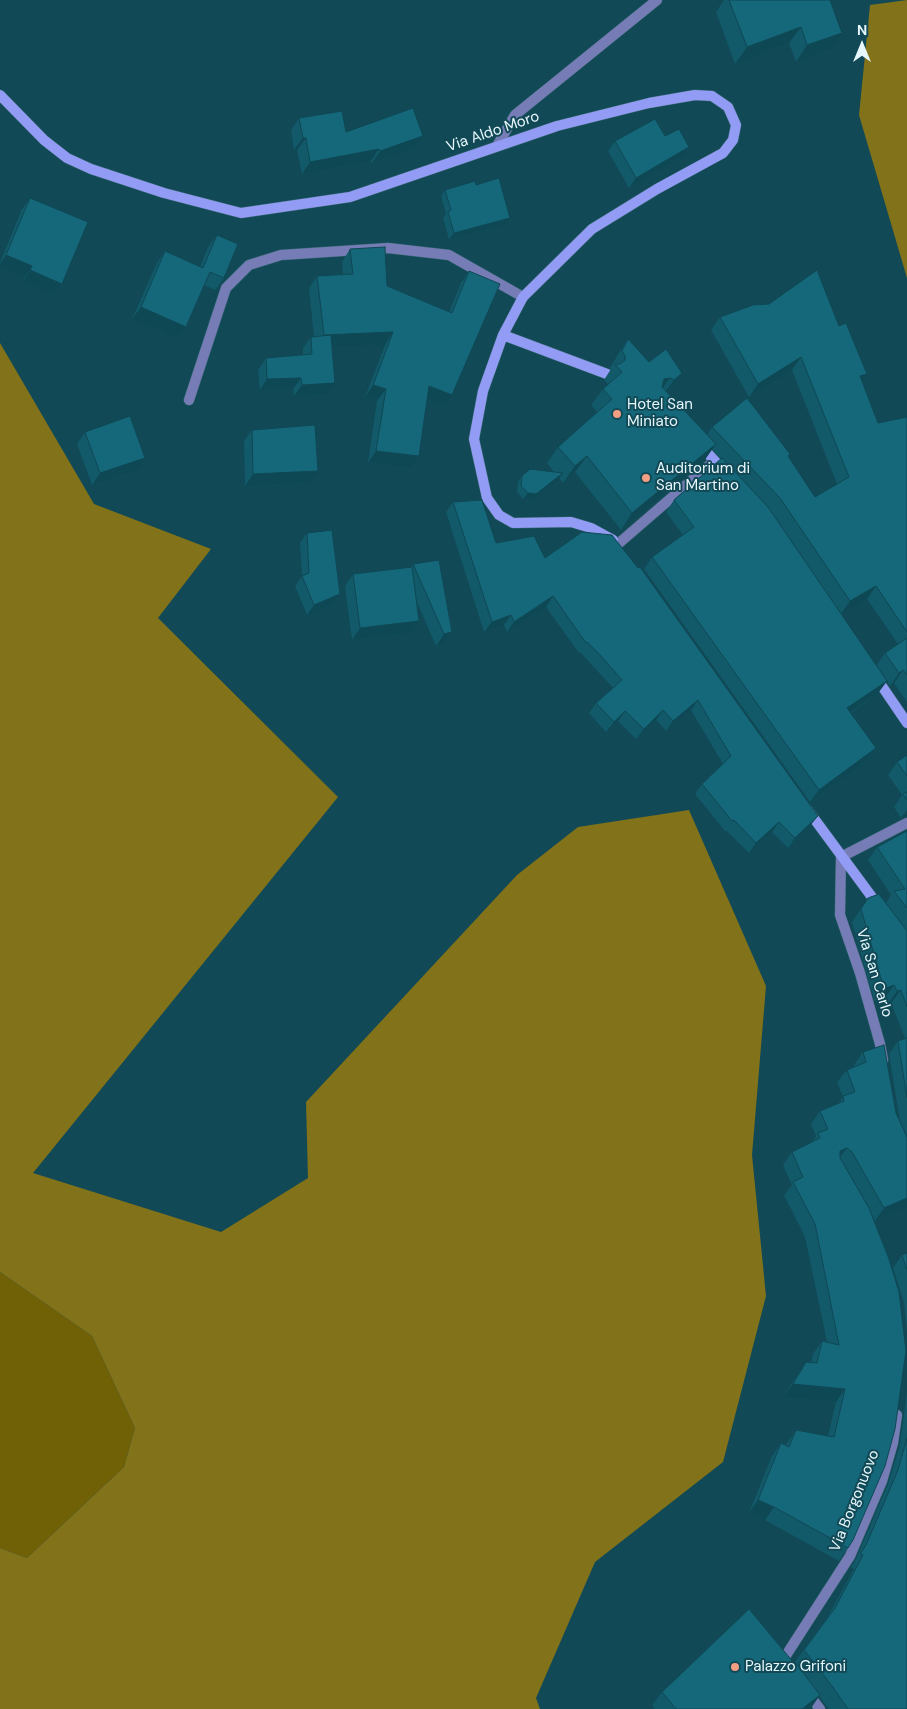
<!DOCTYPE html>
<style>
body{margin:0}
#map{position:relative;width:907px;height:1709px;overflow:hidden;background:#124956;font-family:"DM Sans",sans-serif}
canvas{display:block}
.north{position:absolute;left:837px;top:20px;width:50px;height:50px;-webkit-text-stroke:4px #124956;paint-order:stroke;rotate:0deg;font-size:14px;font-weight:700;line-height:20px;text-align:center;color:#e7f8fd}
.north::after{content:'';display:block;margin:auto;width:18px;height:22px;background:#e7f8fd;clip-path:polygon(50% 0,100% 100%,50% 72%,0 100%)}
</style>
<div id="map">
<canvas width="907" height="1709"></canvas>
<div class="north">N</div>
</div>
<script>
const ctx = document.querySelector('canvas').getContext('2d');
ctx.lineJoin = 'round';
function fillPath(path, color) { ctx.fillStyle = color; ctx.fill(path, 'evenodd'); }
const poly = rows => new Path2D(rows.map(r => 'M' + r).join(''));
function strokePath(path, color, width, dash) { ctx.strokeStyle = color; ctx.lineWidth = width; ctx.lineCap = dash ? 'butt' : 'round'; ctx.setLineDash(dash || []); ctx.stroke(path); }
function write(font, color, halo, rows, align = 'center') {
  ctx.font = font + ' "DM Sans",sans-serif'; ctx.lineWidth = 4; ctx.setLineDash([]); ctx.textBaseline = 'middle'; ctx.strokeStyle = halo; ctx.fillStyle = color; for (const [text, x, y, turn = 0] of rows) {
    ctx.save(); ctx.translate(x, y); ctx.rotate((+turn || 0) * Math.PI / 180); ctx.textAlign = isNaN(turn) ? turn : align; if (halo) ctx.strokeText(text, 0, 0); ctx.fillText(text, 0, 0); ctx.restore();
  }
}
const green = poly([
 [0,1272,92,1336,135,1428,124,1467,27,1558,0,1548]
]);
const forest = poly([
 [907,0,907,278,859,115,870,5],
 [0,343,94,504,211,549,158,618,338,797,33,1173,221,1232,308,1178,306,1102,517,875,578,827,689,810,766,986,752,1155,766,1296,723,1462,595,1562,536,1698,540,1709,0,1709,0,1548,27,1558,124,1467,135,1428,92,1336,0,1272]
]);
const service = poly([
 [497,146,515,115,657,0]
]);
const minor = poly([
 [189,400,226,288,249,265,281,255,388,248,449,255,523,297],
 [618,544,714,461],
 [883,1060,880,1044,860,973,840,915,841,857,907,823],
 [788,1666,783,1660,850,1556,882,1481,893,1443,897,1415],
 [807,1692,820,1709]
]);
const secondary = poly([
 [0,95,44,140,67,158,91,169,164,193,241,213,350,197,557,126,649,103,695,95,712,96,728,107,736,125,733,140,723,153,657,189,592,229,523,297,503,335,483,391,474,439,487,498,499,515,513,523,571,522,591,528,613,540],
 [503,335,607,374],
 [701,446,725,472],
 [875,676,907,723],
 [807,809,880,908]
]);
const wall = poly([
 [724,0,830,0,831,49,796,62,789,43,735,64,716,12],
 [299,118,346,132,414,148,372,163,371,161,302,174,297,150,294,150,291,130],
 [665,136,689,147,682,157,629,188,608,151,615,141],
 [476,185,506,224,449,239,443,218,446,214,441,196,445,190],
 [30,198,62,284,55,295,23,282,25,277,0,267,0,263,22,209],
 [217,235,224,278,215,290,204,285,186,327,178,339,132,319,157,263,165,251,200,267,208,247],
 [350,249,387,286,449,312,461,283,469,271,444,407,427,401,410,468,368,463,377,401,365,397,385,345,332,346,327,394,294,396,293,389,260,390,258,370,266,358,303,355,303,348,311,337,314,337,309,288,317,276,343,274,342,262],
 [720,317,862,382,878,423,907,417,907,702,894,683,890,686,887,681,878,693,850,713,876,748,867,761,810,802,644,569,652,557,683,535,666,512,674,500,721,459,712,449,704,461,621,530,575,472,563,483,559,478,532,500,523,499,517,492,518,482,522,476,554,472,547,463,558,447,597,412,591,405,603,389,608,384,604,380,611,369,610,368,617,356,628,339,649,362,682,373,670,389,667,392,707,435,712,427,788,456,815,497,837,484,792,370,749,397,711,330],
 [867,599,898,644,885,653,876,666,841,614],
 [252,430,318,471,310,483,245,486,244,441],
 [85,432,137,470,92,485,77,444],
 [453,502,496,543,545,558,582,532,810,826,788,848,772,832,749,853,727,831,725,831,695,794,702,784,723,764,691,710,666,731,656,720,636,739,618,721,606,732,589,713,596,703,613,688,580,652,579,653,546,607,507,632,504,625,484,632,446,512],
 [307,533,340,594,333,604,307,615,295,586,302,576,300,543],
 [413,564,452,632,444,643,436,646,417,602,419,621,411,633,352,640,345,586,353,574,411,567],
 [907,755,907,816,901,818,894,807,902,795,888,775,897,762],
 [907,831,907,1207,875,1221,872,1217,853,1540,839,1561,765,1520,749,1513,772,1456,781,1443,786,1445,796,1430,828,1436,836,1402,783,1397,806,1362,811,1362,813,1354,822,1341,827,1342,805,1237,784,1195,792,1185,783,1165,792,1152,812,1142,816,1136,811,1124,820,1111,838,1104,843,1097,837,1082,847,1070,854,1066,854,1065,863,1052,900,1121,889,1054,898,1041,905,1038,891,1003,888,1004,885,998,875,1002,852,922,868,898,886,903,891,895,868,860,877,847],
 [907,1253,907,1331,904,1303,893,1268,902,1255],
 [907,1392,907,1709,829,1709,819,1696,810,1709,655,1709,652,1705,662,1692,794,1663,795,1662,827,1618,854,1569,851,1567,856,1559,888,1484,900,1445]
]);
const shadedWall = poly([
 [801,27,789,43,735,64,747,47],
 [842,33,831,49,796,62,807,45],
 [423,136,414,148,372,163,380,151],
 [303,138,306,138,297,150,294,150],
 [689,147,682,157,629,188,636,178],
 [379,149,371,161,302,174,310,162],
 [510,218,506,224,449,239,454,233],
 [6,255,32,266,25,277,0,267,0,264],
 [30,270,62,284,55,295,23,282],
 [141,307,186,327,178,339,132,319],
 [393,332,385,345,315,347,324,335],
 [801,357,792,370,749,397,758,384],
 [682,373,670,389,662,396,674,380],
 [867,374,858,387,860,376],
 [301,378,293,389,260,390,267,379],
 [670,378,658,394,664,379],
 [335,383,327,394,294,396,302,385],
 [373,385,386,389,377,401,365,397],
 [429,386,452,395,444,407,420,398],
 [716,444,704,461,621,530,632,513],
 [376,451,419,456,410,468,368,463],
 [587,456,575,472,563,483,575,466],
 [145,458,137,470,92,485,100,473],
 [318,471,310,483,245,486,253,474],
 [563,473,559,479,532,500,523,499,528,493],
 [876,586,867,599,841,614,850,601],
 [340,594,333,604,307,615,314,605],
 [553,596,546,607,507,632,514,622],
 [511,615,504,625,484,632,492,622],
 [419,621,411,633,352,640,360,628],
 [452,632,444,643,436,646,444,634],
 [903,670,894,683,890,686,899,673],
 [887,681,878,693,838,720,847,708],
 [698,700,691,710,666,731,673,721],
 [663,710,656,720,636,739,644,729],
 [625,711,618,721,606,732,614,722],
 [876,748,867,761,810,802,819,790],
 [907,810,907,816,901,818],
 [818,816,810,826,788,848,795,838],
 [779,822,772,832,749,853,756,843],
 [894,985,885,998,875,1002,884,989],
 [901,990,891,1003,888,1004,897,991],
 [847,1148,837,1161,840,1151],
 [907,1198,907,1207,875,1221,884,1208],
 [793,1384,845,1389,836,1402,783,1397],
 [758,1500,774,1507,765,1520,749,1513],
 [820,1695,811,1708,810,1709,802,1709]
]);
const building = poly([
 [729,0,830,0,842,33,807,45,801,27,747,47,729,0],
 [413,108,423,136,380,151,379,149,310,162,306,138,303,138,299,118,342,111,346,132,413,108],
 [655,119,665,136,679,129,689,147,636,178,615,141,655,119],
 [499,178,510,218,454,233,448,212,451,210,445,190,475,181,476,185,499,178],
 [30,198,88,222,62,284,30,270,32,266,6,255,30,198],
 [217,235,238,244,224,278,210,272,186,327,141,307,165,251,203,268,217,235],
 [385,247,387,286,452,313,469,271,500,284,452,395,429,386,419,456,376,451,386,389,373,385,393,332,324,335,317,276,353,274,350,249,385,247],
 [817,270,839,326,846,323,867,374,860,376,878,423,907,417,907,632,876,586,850,601,780,498,712,427,747,398,790,454,788,456,815,497,849,477,801,357,758,384,720,317,753,305,769,304,817,270],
 [331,335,335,383,302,385,301,378,267,379,266,358,312,354,311,337,331,335],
 [628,339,649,362,666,349,682,373,674,380,670,378,664,379,662,387,716,444,632,513,587,456,575,466,558,447,612,399,603,389,622,372,615,364,620,364,625,360,625,356,622,351,628,339],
 [130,416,145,458,100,473,85,432,130,416],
 [315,425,318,471,253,474,252,430,315,425],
 [722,458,768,507,887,681,847,708,876,748,819,790,652,557,694,527,674,500,722,458],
 [530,469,563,473,536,494,528,493,521,486,522,476,530,469],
 [482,500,496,543,534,536,545,558,582,532,612,535,638,568,640,567,818,816,795,838,779,822,756,843,734,820,732,821,702,784,731,756,698,700,673,721,663,710,644,729,625,711,614,722,596,703,622,680,601,656,587,642,586,643,553,596,514,622,511,615,492,622,453,502,482,500],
 [332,530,340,594,314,605,302,576,309,573,307,533,332,530],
 [439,560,452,632,444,634,413,564,439,560],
 [412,567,419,621,360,628,353,574,412,567],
 [907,638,907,675,903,670,899,673,885,653,907,638],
 [907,755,907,776,897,762,907,755],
 [907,792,907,800,903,794,907,792],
 [907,831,907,908,894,891,905,889,877,847,907,831],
 [879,894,907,931,907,1007,901,990,897,991,894,985,884,989,861,909,868,898,879,894],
 [907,1038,907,1098,898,1041,907,1038],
 [884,1045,896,1113,907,1137,907,1198,884,1208,852,1152,847,1148,840,1151,840,1158,869,1208,889,1259,899,1292,906,1351,895,1429,885,1466,853,1540,848,1548,774,1507,758,1500,781,1443,789,1447,796,1430,834,1437,845,1389,793,1384,806,1362,817,1363,822,1341,839,1345,815,1224,793,1182,803,1177,792,1152,820,1138,818,1133,828,1129,820,1111,844,1101,843,1096,855,1092,847,1070,866,1062,863,1052,884,1045],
 [907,1253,907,1270,902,1255,907,1253],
 [907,1438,907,1709,848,1709,832,1686,804,1650,835,1608,863,1555,860,1554,866,1545,898,1470,907,1438],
 [749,1609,794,1663,795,1662,820,1695,802,1709,676,1709,662,1692,749,1609]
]);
const markers = [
 [617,414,5,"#f39f84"],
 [646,478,5,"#f39f84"],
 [735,1667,5,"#f39f84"]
];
const streetNames = [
 ["Via Aldo Moro",493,132,-19],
 ["Via San Carlo",874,973,73],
 ["Via Borgonuovo",855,1501,-68]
];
const poiNames = [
 ["Hotel San",627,405],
 ["Miniato",627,422],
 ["Auditorium di",656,469],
 ["San Martino",656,486],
 ["Palazzo Grifoni",745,1667]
];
fillPath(green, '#706107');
fillPath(forest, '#827219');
strokePath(service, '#386874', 11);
strokePath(minor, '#386874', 11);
strokePath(secondary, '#386874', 11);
strokePath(service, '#767cb5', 10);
strokePath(minor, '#767cb5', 10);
strokePath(secondary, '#939cf5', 10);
fillPath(wall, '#125969');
fillPath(shadedWall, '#0f4855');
fillPath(building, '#15677a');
strokePath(building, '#0f4855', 1);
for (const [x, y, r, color] of markers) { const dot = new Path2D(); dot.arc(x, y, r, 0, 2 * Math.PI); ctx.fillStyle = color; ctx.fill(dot); strokePath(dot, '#124956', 2); }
write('15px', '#e7f8fd', '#124956', streetNames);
write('15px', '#e7f8fd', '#124956', poiNames, 'left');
</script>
